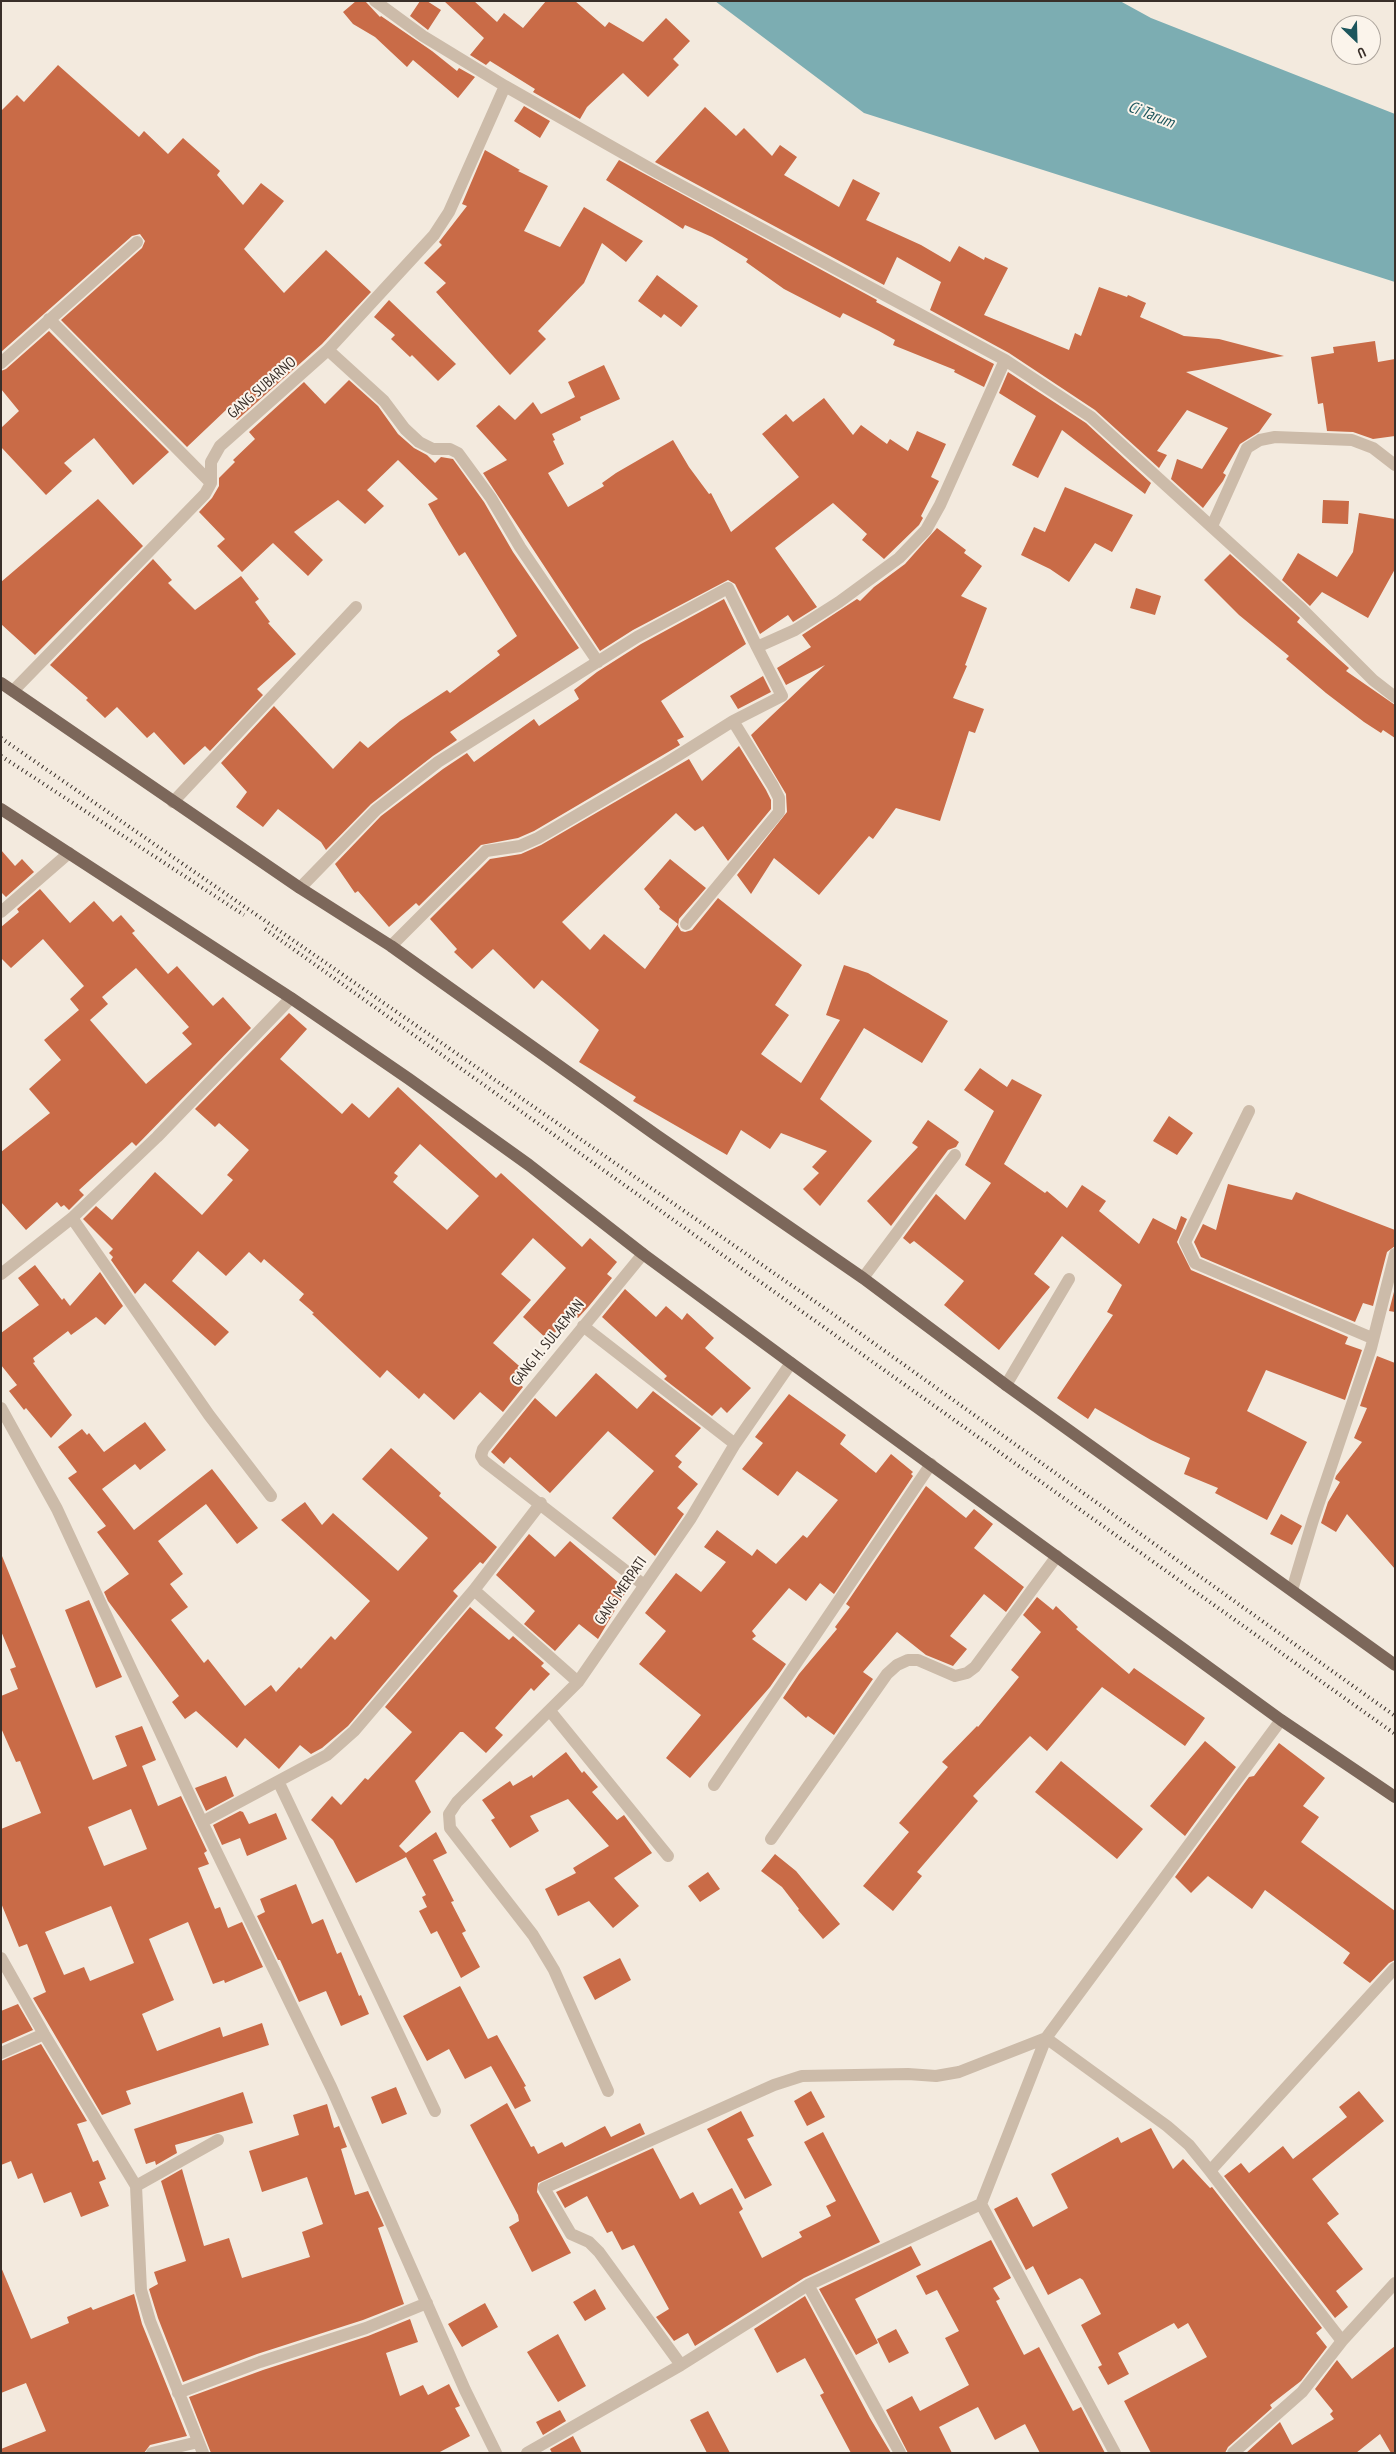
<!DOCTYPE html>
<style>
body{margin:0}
#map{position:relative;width:1396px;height:2454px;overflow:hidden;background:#f3eade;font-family:"PT Sans Narrow",sans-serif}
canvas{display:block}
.frame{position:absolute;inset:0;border:2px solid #392f29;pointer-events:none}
.north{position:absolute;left:1331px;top:15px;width:50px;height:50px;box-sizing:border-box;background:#fbf4eb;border:1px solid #ada59d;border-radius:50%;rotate:156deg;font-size:14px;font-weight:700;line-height:20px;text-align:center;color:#392f29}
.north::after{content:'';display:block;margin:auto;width:18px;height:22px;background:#1d565d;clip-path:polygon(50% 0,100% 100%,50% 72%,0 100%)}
</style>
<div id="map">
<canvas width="1396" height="2454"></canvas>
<div class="frame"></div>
<div class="north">U</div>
</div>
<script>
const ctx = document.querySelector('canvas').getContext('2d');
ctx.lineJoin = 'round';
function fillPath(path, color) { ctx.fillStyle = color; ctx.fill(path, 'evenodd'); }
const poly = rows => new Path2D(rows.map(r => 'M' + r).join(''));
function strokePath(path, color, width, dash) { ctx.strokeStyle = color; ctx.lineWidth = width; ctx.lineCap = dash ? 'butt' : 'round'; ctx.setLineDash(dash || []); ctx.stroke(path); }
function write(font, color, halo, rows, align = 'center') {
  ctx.font = font + ' "PT Sans Narrow",sans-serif'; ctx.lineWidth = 4; ctx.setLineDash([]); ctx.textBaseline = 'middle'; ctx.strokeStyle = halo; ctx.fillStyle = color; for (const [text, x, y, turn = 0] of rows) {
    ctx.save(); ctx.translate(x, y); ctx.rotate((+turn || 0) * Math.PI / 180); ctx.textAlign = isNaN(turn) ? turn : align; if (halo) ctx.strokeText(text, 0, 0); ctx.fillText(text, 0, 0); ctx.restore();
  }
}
const water = poly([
 [715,1,1120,1,1151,18,1395,114,1395,282,864,113]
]);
const building = poly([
 [356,1,365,1,380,17,381,16,432,51,457,71,459,68,475,77,458,98,413,60,407,67,375,37,353,24,343,12],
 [420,1,427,1,441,10,428,30,410,16],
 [444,1,474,1,497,22,504,13,523,28,546,1,575,1,605,27,609,22,643,42,666,18,690,41,673,59,679,65,648,97,623,73,587,107,580,119,533,92,535,89,490,61,486,65,470,55,484,38],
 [58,65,139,137,144,131,168,154,183,138,220,171,217,175,243,205,261,183,284,201,244,249,284,293,326,250,371,292,322,344,237,420,227,409,187,447,61,320,142,248,145,241,140,234,132,236,1,352,1,111,17,95,24,102],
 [524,106,550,121,540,138,514,121],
 [705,107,736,136,744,128,772,156,780,145,797,157,784,175,839,207,853,179,880,193,866,220,921,245,950,262,959,246,984,260,985,257,1008,268,984,315,1069,350,1075,333,1081,336,1099,287,1127,297,1128,295,1146,303,1140,317,1184,336,1219,339,1284,356,1186,372,1272,414,1259,432,1240,444,1223,473,1226,475,1223,481,1203,508,1171,479,1177,459,1202,469,1228,428,1187,410,1157,451,1167,455,1159,468,1095,410,1009,353,930,310,941,282,897,257,884,285,655,162],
 [485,150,520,170,518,171,548,186,524,231,560,247,584,207,643,241,626,262,602,243,584,283,538,331,546,339,510,375,436,292,446,283,424,263,442,245,439,242,467,206,462,204],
 [619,160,877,300,876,302,994,364,984,387,954,372,955,370,893,345,895,340,879,331,843,313,840,318,784,289,746,262,748,259,712,237,685,225,683,229,606,180],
 [657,275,698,306,681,327,664,314,661,318,638,301],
 [389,300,456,364,438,381,412,355,410,357,391,339,395,335,374,317],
 [49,331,169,452,133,485,94,438,64,463,72,471,46,495,1,447,1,428,19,411,1,389,1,371,6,369],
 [1375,341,1378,362,1395,359,1395,436,1373,439,1353,432,1327,431,1323,403,1318,404,1311,357,1334,353,1333,347],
 [604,365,620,399,580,417,581,420,552,434,555,440,553,441,564,464,548,473,568,507,604,486,602,483,616,473,673,440,689,467,709,494,711,493,731,532,799,477,762,434,786,414,793,422,824,398,853,435,861,425,887,444,890,439,908,451,917,431,946,444,931,477,939,481,921,516,923,518,919,525,884,559,862,540,867,534,833,503,775,548,817,607,793,622,788,615,760,634,735,584,728,580,633,630,600,651,483,473,507,460,476,426,499,405,515,420,533,402,541,414,575,397,568,382],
 [1008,372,1086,423,1151,483,1145,494,1062,430,1038,478,1012,465,1036,416,999,393],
 [349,380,378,406,398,434,414,448,427,455,435,463,441,457,453,459,484,502,513,552,579,648,450,732,457,740,433,756,371,804,326,850,321,842,278,809,263,827,236,807,247,792,221,763,274,706,333,769,360,741,368,748,400,721,447,690,450,693,500,655,497,651,517,636,465,552,459,556,440,525,428,504,438,499,398,460,367,490,384,506,365,524,338,500,294,532,323,560,308,576,273,543,242,572,217,546,225,539,199,512,212,498,219,486,219,478,235,462,233,460,255,439,249,432,304,382,325,404],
 [1065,487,1133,515,1112,552,1095,543,1069,582,1050,569,1021,555,1034,527,1045,532],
 [98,499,143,546,35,655,1,624,1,582],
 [1323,500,1349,501,1348,524,1322,523],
 [1359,513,1395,519,1395,569,1368,618,1322,592,1310,606,1282,580,1298,553,1337,577,1353,552],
 [937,528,966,550,964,553,982,566,961,596,987,608,965,665,967,666,953,698,984,709,975,733,969,731,940,821,896,808,873,839,869,836,819,895,774,858,751,894,737,875,787,812,786,794,751,735,825,665,786,685,777,668,811,647,802,635,857,599,860,601,874,587,905,564],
 [1230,554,1300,618,1297,622,1349,668,1346,671,1395,705,1395,738,1383,730,1381,733,1364,722,1326,693,1286,659,1289,656,1239,615,1204,580],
 [153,559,172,580,168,583,195,610,241,576,259,599,255,602,270,622,268,623,296,654,257,689,263,695,210,751,205,746,184,765,154,732,147,738,117,707,105,718,86,700,88,698,50,665],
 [1136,588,1161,596,1155,615,1130,608],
 [724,599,746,644,661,701,684,737,677,740,680,745,534,831,518,838,481,845,419,906,416,903,389,927,358,891,355,893,335,864,381,816,443,769,467,753,474,762,534,719,539,726,579,699,574,690,597,672,641,644],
 [763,676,771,692,738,709,730,696],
 [739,746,766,790,771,800,771,809,728,861,703,826,695,831,676,813,562,922,590,950,604,934,645,969,678,924,659,909,660,907,644,889,670,859,706,888,679,919,678,926,681,931,685,932,692,930,718,898,802,965,775,1005,789,1015,761,1054,801,1083,840,1020,826,1015,844,965,868,973,948,1021,922,1063,864,1028,820,1099,872,1141,820,1206,803,1189,819,1173,812,1167,827,1151,781,1133,770,1149,741,1130,727,1155,633,1101,636,1097,579,1062,599,1030,542,980,534,989,493,949,472,969,454,952,457,949,430,919,490,859,521,854,541,845,689,759,702,781],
 [1,850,15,866,22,859,34,872,6,897,1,892],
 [40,889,70,923,94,901,113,922,121,915,135,931,132,933,168,974,177,966,213,1006,223,997,251,1028,136,1146,132,1142,79,1190,84,1195,69,1210,64,1205,61,1207,57,1202,26,1230,1,1202,1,1152,50,1113,29,1089,61,1060,44,1040,79,1010,70,999,84,986,43,939,11,968,1,958,1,927,19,912,17,909],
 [136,968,189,1027,182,1033,192,1044,146,1084,90,1020,108,1004,102,997],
 [289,1013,307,1029,280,1059,342,1114,352,1103,369,1118,398,1087,496,1178,501,1173,582,1247,590,1238,617,1262,607,1274,612,1278,589,1306,578,1318,573,1313,548,1340,523,1317,566,1268,533,1238,501,1274,531,1300,493,1343,526,1372,517,1382,523,1387,503,1412,480,1392,454,1420,424,1393,419,1399,387,1370,380,1378,312,1314,314,1313,299,1300,304,1294,264,1259,261,1263,249,1252,226,1276,198,1251,172,1281,229,1332,215,1346,145,1283,135,1294,111,1260,113,1257,109,1253,113,1249,83,1219,96,1206,112,1220,155,1172,202,1215,233,1180,227,1175,249,1150,219,1123,215,1127,195,1109],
 [420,1144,479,1196,447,1230,393,1182,398,1176,394,1173],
 [980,1068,1007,1087,1012,1079,1042,1095,1004,1164,1045,1193,1047,1191,1067,1208,1082,1185,1106,1201,1099,1211,1139,1244,1153,1218,1176,1230,1181,1216,1187,1219,1177,1242,1191,1270,1348,1337,1345,1344,1362,1350,1345,1400,1266,1370,1247,1411,1307,1442,1267,1520,1215,1493,1218,1488,1184,1474,1190,1458,1151,1440,1095,1408,1088,1419,1057,1398,1113,1315,1107,1312,1122,1285,1062,1236,1034,1274,1050,1287,999,1350,944,1305,964,1281,914,1241,910,1244,903,1238,936,1194,965,1220,991,1183,965,1165,994,1111,964,1090],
 [1169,1116,1193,1133,1177,1155,1153,1141],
 [928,1120,959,1142,956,1147,948,1150,891,1226,867,1201,918,1147,912,1143],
 [1228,1184,1292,1200,1296,1192,1395,1230,1395,1246,1387,1252,1373,1306,1363,1303,1355,1322,1201,1257,1194,1242,1203,1224,1216,1230],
 [35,1265,62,1300,64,1298,70,1306,100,1272,123,1306,105,1325,96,1317,71,1335,68,1331,33,1358,35,1362,33,1363,72,1415,51,1438,26,1408,24,1410,9,1391,17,1385,1,1365,1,1333,39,1305,18,1278],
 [1395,1288,1395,1312,1389,1311],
 [625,1289,656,1317,666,1306,682,1320,687,1313,714,1338,705,1348,751,1388,727,1413,721,1407,712,1416,664,1379,667,1376,602,1317],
 [1377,1356,1395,1363,1395,1569,1347,1514,1336,1532,1321,1523,1328,1502,1340,1482,1335,1479,1336,1476,1362,1442,1354,1438,1367,1408,1360,1406],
 [596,1373,637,1409,653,1391,701,1428,675,1456,682,1462,678,1467,698,1484,677,1508,684,1514,655,1556,612,1518,654,1471,608,1431,550,1493,510,1457,504,1464,491,1452,535,1398,556,1417],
 [789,1394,846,1435,840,1444,876,1473,891,1454,913,1472,911,1474,913,1476,834,1594,820,1583,806,1601,789,1588,752,1631,756,1636,752,1639,786,1664,770,1687,690,1778,666,1758,701,1715,639,1664,666,1631,645,1613,676,1573,701,1592,726,1562,704,1547,717,1530,752,1556,757,1549,776,1564,803,1535,807,1538,838,1500,797,1471,778,1496,742,1469,763,1443,755,1437],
 [145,1422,166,1450,140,1470,135,1464,102,1489,134,1530,212,1469,258,1528,237,1544,206,1504,158,1541,183,1574,170,1584,188,1607,171,1620,204,1663,208,1659,245,1706,271,1685,276,1692,299,1667,301,1669,331,1636,335,1640,370,1601,281,1520,305,1502,322,1525,333,1513,398,1571,428,1538,362,1479,391,1448,441,1493,439,1496,497,1547,483,1564,480,1562,453,1591,458,1596,348,1726,322,1748,311,1754,300,1745,279,1769,245,1738,237,1748,196,1711,185,1719,172,1702,179,1696,108,1601,104,1592,129,1574,97,1532,106,1526,68,1478,77,1472,58,1447,82,1429,87,1435,89,1433,104,1452],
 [926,1486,966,1518,974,1509,993,1524,974,1548,1024,1587,1006,1612,984,1594,950,1636,967,1649,953,1666,926,1655,897,1632,863,1672,873,1679,834,1735,808,1716,806,1718,783,1698,799,1674,837,1629,835,1627,850,1607,846,1604],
 [1281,1514,1302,1526,1292,1545,1270,1534],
 [529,1534,555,1557,570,1541,627,1590,598,1639,579,1624,555,1651,524,1624,535,1611,496,1575],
 [2,1556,93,1780,127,1766,115,1736,142,1726,156,1760,142,1766,158,1806,181,1796,207,1851,204,1853,209,1864,198,1868,215,1909,220,1907,228,1928,242,1922,263,1967,225,1983,224,1980,213,1984,188,1922,149,1939,174,2000,142,2014,157,2051,220,2027,223,2037,262,2023,269,2045,126,2091,131,2104,102,2115,33,1998,46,1992,27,1944,19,1947,1,1903,1,1829,41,1813,20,1761,16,1762,1,1728,1,1696,18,1689,10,1669,16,1667,1,1631],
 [131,1809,147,1849,104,1866,88,1827],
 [111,1906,134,1963,90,1981,84,1967,64,1975,45,1932],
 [1037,1597,1053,1610,1056,1606,1078,1627,1076,1629,1129,1674,1134,1668,1205,1718,1185,1746,1102,1687,1047,1751,1030,1736,973,1796,978,1801,917,1872,922,1876,893,1911,863,1886,909,1832,899,1823,948,1767,942,1762,977,1726,978,1727,1019,1677,1011,1670,1041,1632,1023,1615],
 [89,1600,122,1677,96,1688,65,1610],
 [470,1607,509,1640,513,1636,544,1663,541,1666,550,1674,534,1691,531,1688,495,1728,503,1735,486,1753,463,1732,460,1732,415,1781,431,1812,399,1846,406,1853,436,1832,447,1853,433,1860,454,1901,451,1902,466,1931,462,1933,480,1967,461,1978,437,1931,431,1934,419,1911,427,1907,422,1897,426,1895,406,1857,356,1883,333,1840,311,1820,332,1796,341,1805,365,1778,368,1780,412,1732,385,1707],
 [1205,1741,1236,1767,1185,1836,1150,1806],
 [1279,1743,1325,1778,1303,1806,1319,1817,1301,1842,1395,1911,1395,1960,1389,1963,1370,1983,1343,1963,1350,1953,1265,1890,1252,1909,1208,1876,1191,1893,1175,1877,1249,1777,1254,1776],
 [566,1752,582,1773,584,1771,598,1787,592,1792,617,1820,624,1815,652,1853,614,1878,639,1906,613,1928,589,1901,558,1916,545,1889,576,1873,573,1868,609,1846,568,1799,530,1816,539,1831,510,1848,491,1820,495,1818,482,1800,510,1781,513,1786,532,1775,533,1778],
 [1061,1761,1143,1829,1117,1859,1035,1792],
 [226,1776,234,1796,206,1811,195,1788],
 [240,1811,243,1812,249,1824,276,1813,287,1839,247,1856,240,1838,222,1845,213,1825],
 [775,1854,796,1871,840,1924,823,1939,798,1910,799,1909,782,1887,761,1871],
 [708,1872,720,1889,700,1902,688,1886],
 [296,1884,312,1924,323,1919,337,1954,341,1952,359,1996,361,1995,369,2014,341,2026,326,1991,299,2002,280,1960,278,1960,257,1916,265,1912,260,1899],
 [620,1958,631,1980,595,2000,583,1977],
 [460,1986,488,2039,497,2035,526,2086,524,2087,531,2101,515,2109,491,2066,465,2079,449,2049,427,2061,403,2016],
 [18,2004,33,2030,1,2044,1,2011],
 [41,2044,87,2121,77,2124,93,2162,98,2160,106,2179,99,2182,109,2206,81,2217,71,2192,44,2203,32,2173,18,2179,11,2161,1,2165,1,2061],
 [396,2087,407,2114,382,2124,371,2097],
 [811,2091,825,2117,807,2126,794,2101],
 [1359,2091,1384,2121,1312,2179,1339,2214,1327,2223,1363,2269,1336,2291,1348,2307,1335,2318,1224,2176,1241,2163,1249,2173,1283,2146,1293,2159,1347,2117,1339,2107],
 [243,2092,253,2123,175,2145,177,2153,156,2165,155,2161,146,2164,134,2129],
 [507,2103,531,2147,534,2146,538,2154,562,2142,565,2147,605,2126,611,2137,640,2123,645,2134,538,2183,537,2192,571,2253,532,2272,509,2227,519,2221,518,2215,470,2125],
 [327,2104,334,2128,339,2126,347,2147,341,2149,355,2195,368,2191,384,2226,378,2228,404,2304,363,2320,257,2354,183,2382,158,2318,149,2289,158,2284,154,2272,186,2261,161,2181,182,2169,204,2246,229,2238,242,2278,310,2257,302,2232,323,2224,307,2177,262,2192,249,2151,299,2135,293,2115],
 [741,2111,754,2136,747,2139,772,2185,745,2199,707,2129],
 [1151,2128,1173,2169,1183,2159,1210,2188,1212,2187,1322,2328,1316,2333,1327,2347,1301,2381,1270,2405,1272,2408,1228,2447,1225,2453,1151,2453,1124,2401,1207,2357,1188,2323,1178,2329,1174,2323,1118,2353,1129,2374,1108,2385,1098,2367,1102,2365,1081,2325,1101,2314,1083,2280,1080,2278,1048,2295,1033,2266,1026,2270,994,2209,1017,2197,1033,2227,1068,2208,1051,2174,1118,2137,1121,2143],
 [823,2132,880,2242,804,2278,695,2346,688,2333,674,2341,656,2317,669,2309,634,2245,622,2250,612,2231,607,2233,587,2196,565,2208,556,2192,653,2148,680,2199,693,2192,700,2205,732,2188,743,2209,739,2212,762,2258,802,2237,799,2232,831,2216,826,2206,836,2201,804,2142],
 [991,2240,1011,2278,993,2288,1000,2299,996,2301,1024,2355,1039,2347,1073,2411,1081,2407,1105,2453,1040,2453,1025,2424,995,2440,978,2407,939,2427,952,2453,908,2453,886,2410,912,2396,920,2411,969,2385,945,2338,959,2331,937,2290,926,2295,916,2276],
 [911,2246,921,2265,855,2299,878,2343,856,2355,819,2289],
 [1,2267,31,2339,69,2323,67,2317,91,2307,93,2310,134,2294,142,2324,187,2436,150,2445,144,2453,1,2453,1,2449,46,2431,26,2383,1,2393],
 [595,2289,606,2309,585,2321,573,2302],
 [805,2296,870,2418,891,2453,851,2453,820,2395,824,2393,805,2358,777,2373,754,2329],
 [485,2303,498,2327,462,2347,448,2324],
 [410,2319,418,2342,386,2353,400,2396,423,2385,428,2395,449,2384,460,2406,455,2408,470,2436,438,2453,211,2453,189,2397,263,2370,368,2336],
 [896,2329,909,2353,889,2363,877,2339],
 [558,2334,586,2386,558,2402,527,2352],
 [1395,2346,1395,2453,1391,2453,1380,2434,1356,2453,1246,2453,1280,2422,1292,2445,1334,2419,1330,2414,1333,2411,1315,2389,1337,2360,1352,2379],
 [560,2410,566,2421,543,2435,536,2422],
 [708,2411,730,2453,707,2453,690,2420],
 [573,2436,582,2453,552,2453,550,2449]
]);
const minor = poly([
 [375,1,423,36,505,86,658,173,1005,360,1091,417,1302,609,1373,680,1395,697],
 [49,319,211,483],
 [328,350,384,401,405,429,419,442,433,449,450,449,458,453,491,498,520,547,598,662],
 [1,363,137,242],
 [1212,526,1247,448,1260,440,1275,437,1352,440,1373,448,1395,465],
 [13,691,205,494,211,483,211,462,220,446,328,350,434,235,449,212,505,86],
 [173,802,356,607],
 [300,888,376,810,438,762,637,637,728,588,757,647],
 [1,912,69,853],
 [686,924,779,812,779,798,773,786,733,721],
 [391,946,486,851,520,846,538,838,663,765,733,721,782,696,757,647,795,630,839,602,899,558,926,530,940,505,1005,360],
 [1249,1111,1185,1242,1195,1263,1372,1338],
 [72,1218,209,1415,271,1496],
 [643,1254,483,1449,481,1456,484,1461,644,1585],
 [1,1274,72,1218,157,1137,291,998],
 [863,1278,955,1155],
 [583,1326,735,1444],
 [1006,1385,1069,1279],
 [1,1408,57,1509,202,1822,331,2087,465,2390,496,2453],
 [474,1590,578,1682],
 [1292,1590,1313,1520,1371,1348,1395,1254],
 [550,1711,668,1856],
 [279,1783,435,2111],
 [714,1785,931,1464],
 [202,1822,327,1755,354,1731,474,1590,541,1503],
 [771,1839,887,1674,897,1665,908,1660,918,1660,955,1676,967,1673,975,1667,1057,1556],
 [1,1958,44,2034,136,2186,141,2290,150,2321,203,2453],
 [1,2053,44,2034],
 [608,2091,554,1970,533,1935,450,1828,449,1814,457,1802,578,1682,691,1518,735,1444,791,1363],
 [136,2186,218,2140],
 [981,2204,1115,2453],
 [808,2285,900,2453],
 [1342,2341,1210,2171,1395,1968],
 [681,2365,599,2252,589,2242,571,2234,544,2188,774,2085,802,2076,908,2074,936,2076,959,2072,1046,2038,1167,2126,1189,2145,1210,2171],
 [178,2393,260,2362,366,2328,427,2303],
 [152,2453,198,2442],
 [527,2453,681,2365,808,2285,981,2204,1046,2038,1281,1720],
 [1233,2453,1302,2392,1342,2341,1395,2283]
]);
const major = poly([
 [1,683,300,888,391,946,656,1135,863,1278,1006,1385,1395,1665],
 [1,809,291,998,409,1079,529,1165,643,1254,791,1363,1281,1720,1395,1797]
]);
const rail = poly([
 [1,738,833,1314,1395,1716],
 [1,756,244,915],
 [265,929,1395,1734]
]);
const streetNames = [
 ["GANG SUBARNO",262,388,-41],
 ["GANG H. SULAEMAN",548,1343,-51],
 ["GANG MERPATI",621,1591,-55]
];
const waterNames = [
 ["Ci Tarum",1151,115,21]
];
fillPath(water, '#7cadb2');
fillPath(building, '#c96b47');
strokePath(minor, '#ccbba9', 12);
strokePath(major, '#7c675a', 12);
strokePath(rail, '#392f29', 4, [1, 4]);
write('15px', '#392f29', '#fbf4eb', streetNames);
write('italic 16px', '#1d565d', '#fbf4eb', waterNames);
</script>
